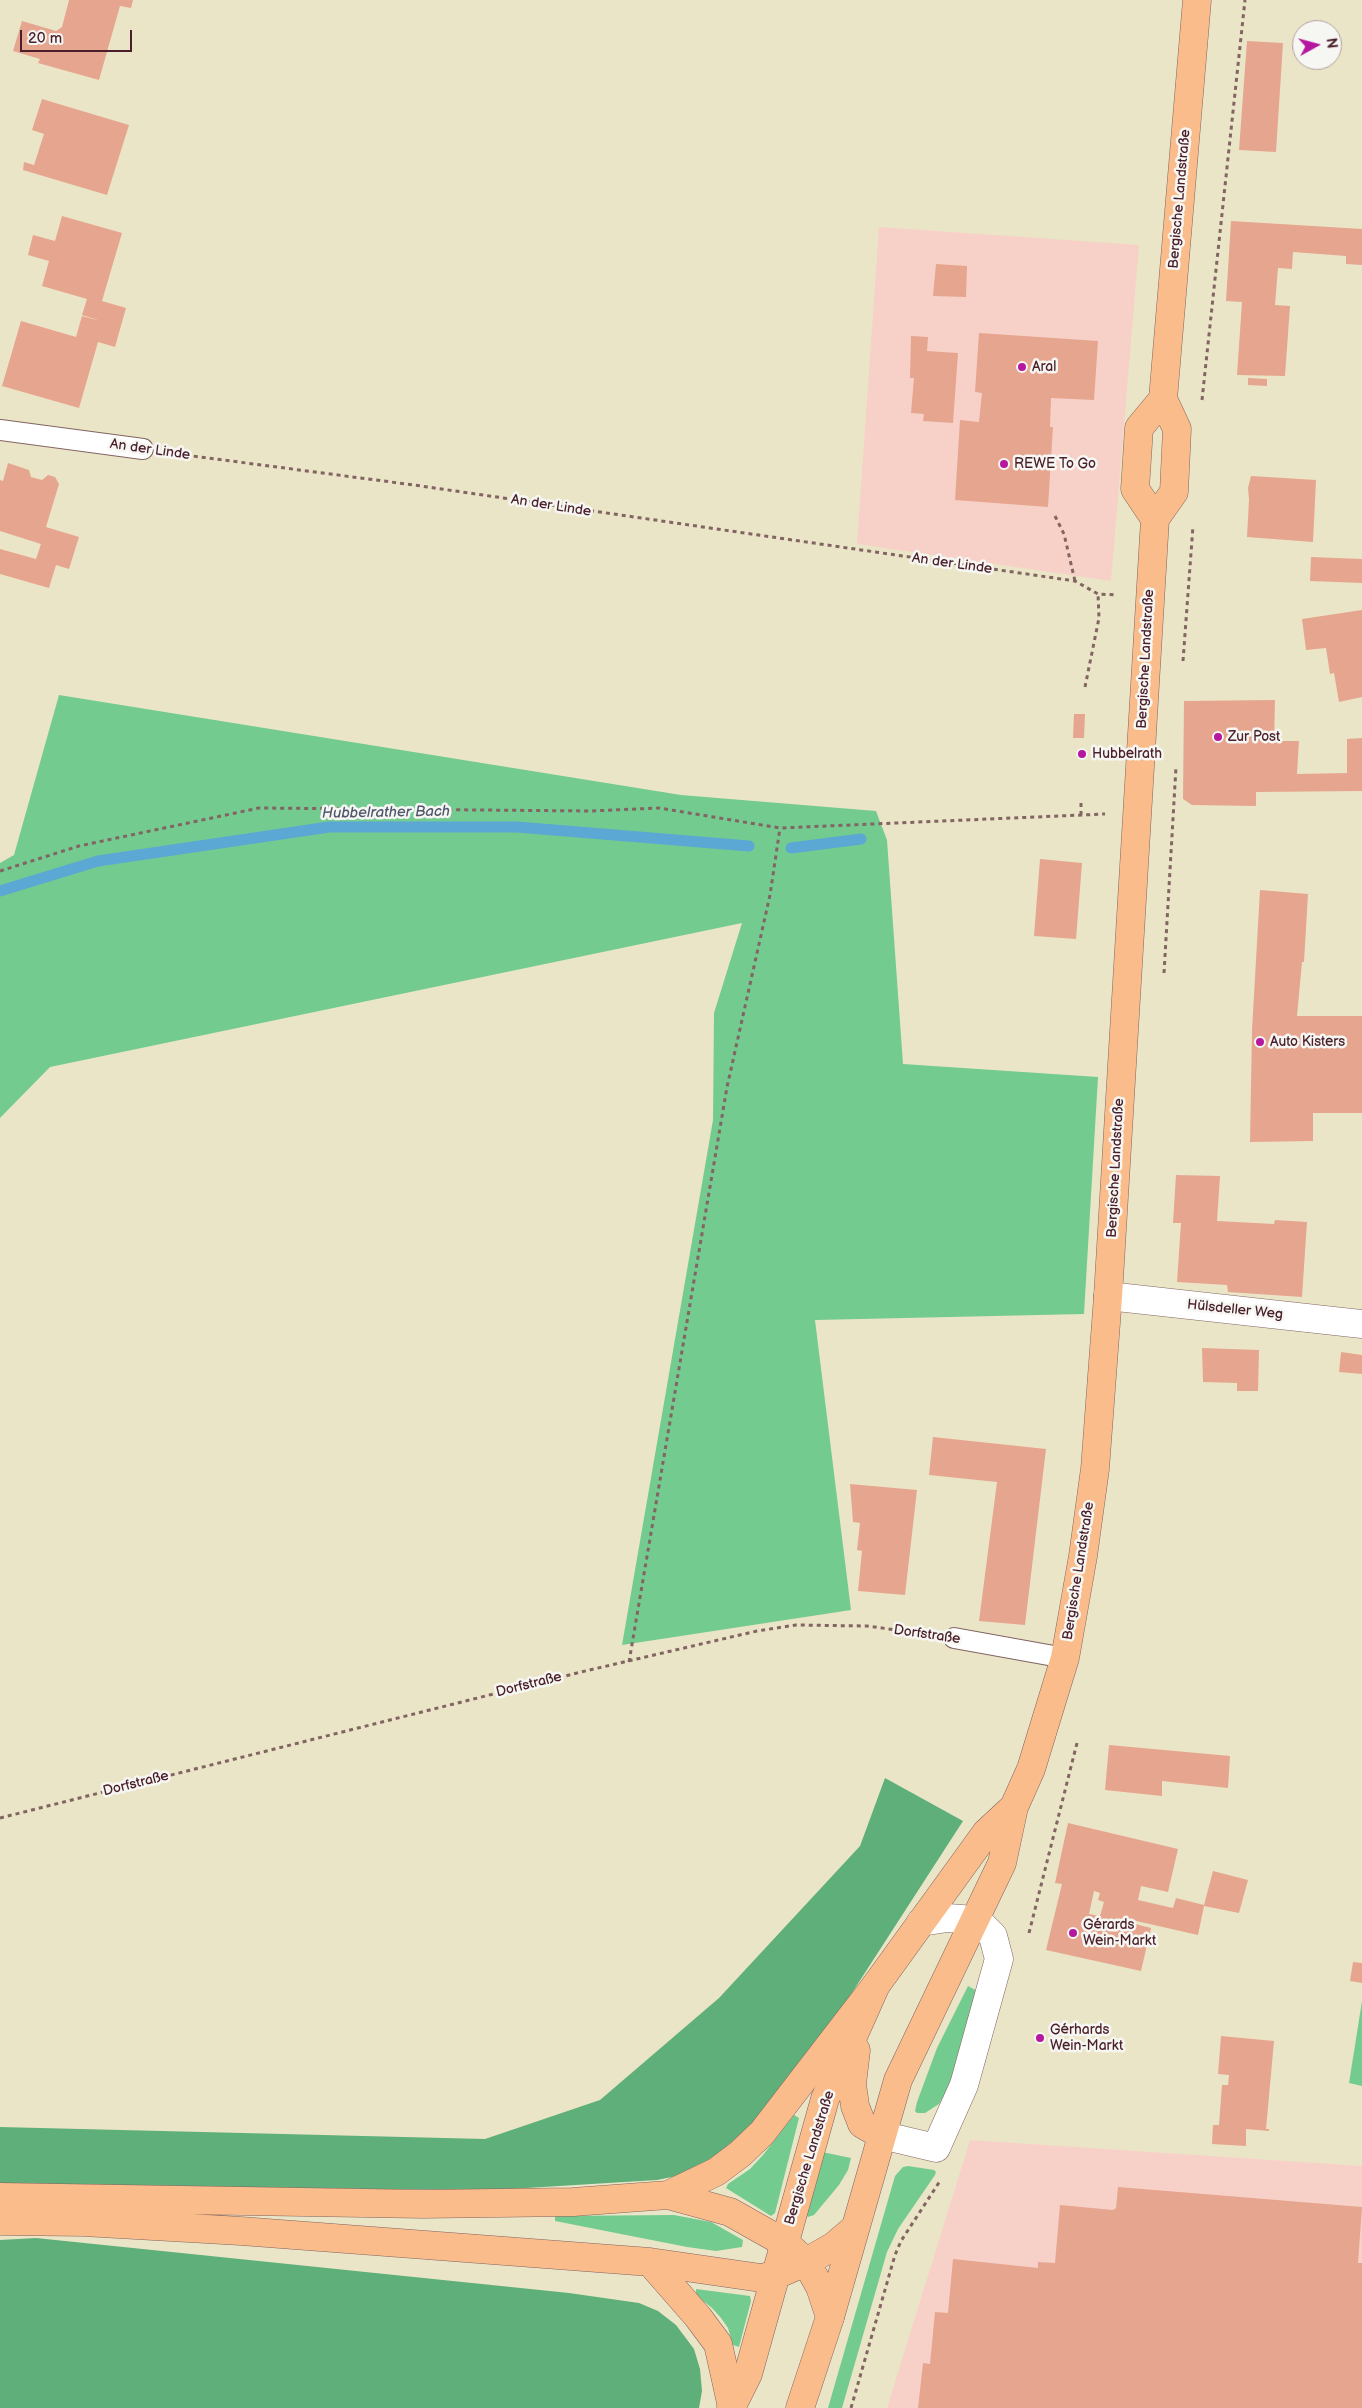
<!DOCTYPE html>
<meta charset="utf-8">
<style>
body{margin:0}
#map{position:relative;width:1362px;height:2408px;overflow:hidden;background:#ebe5c7;font-family:"Balsamiq Sans",sans-serif}
canvas{display:block}
.north{position:absolute;left:1292px;top:20px;width:50px;height:50px;box-sizing:border-box;background:#f6f6f2;border:1px solid #b1a0a2;border-radius:50%;rotate:83deg;font-size:14px;font-weight:700;line-height:20px;text-align:center;color:#4a1f2b}
.north::after{content:'';display:block;margin:auto;width:18px;height:22px;background:#b5179e;clip-path:polygon(50% 0,100% 100%,50% 72%,0 100%)}
.scale{position:absolute;left:20px;top:30px;width:112px;height:22px;box-sizing:border-box;border:2px solid #4a1f2b;border-top:0;padding-left:6px;font-size:15px;line-height:18px;white-space:nowrap;color:#4a1f2b;-webkit-text-stroke:4px #f6f6f2;paint-order:stroke}
</style>
<div id="map">
<canvas width="1362" height="2408"></canvas>
<div class="north">N</div>
<div class="scale">20 m</div>
</div>
<script>
const ctx = document.querySelector('canvas').getContext('2d');
ctx.lineJoin = 'round';
function fillPath(path, color) { ctx.fillStyle = color; ctx.fill(path, 'evenodd'); }
const poly = rows => new Path2D(rows.map(r => 'M' + r).join(''));
function strokePath(path, color, width, dash) { ctx.strokeStyle = color; ctx.lineWidth = width; ctx.lineCap = dash ? 'butt' : 'round'; ctx.setLineDash(dash || []); ctx.stroke(path); }
function write(font, color, halo, rows, align = 'center') {
  ctx.font = font + ' "Balsamiq Sans",sans-serif'; ctx.lineWidth = 5; ctx.setLineDash([]); ctx.textBaseline = 'middle'; ctx.strokeStyle = halo; ctx.fillStyle = color; for (const [text, x, y, turn = 0] of rows) {
    ctx.save(); ctx.translate(x, y); ctx.rotate((+turn || 0) * Math.PI / 180); ctx.textAlign = isNaN(turn) ? turn : align; if (halo) ctx.strokeText(text, 0, 0); ctx.fillText(text, 0, 0); ctx.restore();
  }
}
const built = poly([
 [879,227,1139,245,1111,581,857,544],
 [970,2140,1362,2166,1362,2408,887,2408]
]);
const green = poly([
 [59,695,681,795,876,811,887,840,903,1064,1098,1077,1084,1314,815,1320,851,1610,622,1645,713,1120,714,1013,742,923,50,1067,0,1118,0,863,14,855],
 [968,1986,979,1992,948,2089,939,2104,925,2113,917,2113,915,2111,917,2102,937,2048],
 [1362,2001,1362,2086,1349,2083],
 [794,2115,799,2118,775,2213,771,2216,726,2188,728,2184,750,2169,763,2155],
 [822,2152,851,2158,848,2170,839,2185,814,2215,808,2217,806,2215],
 [908,2166,934,2170,936,2172,935,2175,898,2229,887,2252,842,2408,828,2408,895,2176,903,2167],
 [674,2215,711,2222,743,2240,742,2247,716,2251,687,2247,555,2221,555,2216],
 [696,2289,750,2296,751,2301,739,2347,733,2345,728,2328,721,2318,712,2308,696,2295]
]);
const forest = poly([
 [885,1778,963,1821,837,2016,768,2107,740,2135,714,2157,677,2176,657,2180,494,2190,0,2186,0,2127,485,2139,600,2100,719,1998,860,1846],
 [36,2238,569,2293,639,2303,658,2311,676,2325,694,2349,700,2369,702,2391,699,2408,0,2408,0,2240]
]);
const stream = poly([
 [791,848,861,839],
 [0,891,98,861,329,827,517,827,749,846]
]);
const building = poly([
 [69,0,133,0,131,8,120,6,99,80,38,63,40,59,13,51,22,21,56,31,62,27],
 [1247,41,1283,43,1276,152,1239,150],
 [42,99,129,125,107,195,23,170,24,162,34,165,44,134,32,130],
 [62,216,122,233,102,301,126,308,115,347,98,342,79,408,2,386,21,321,76,337,82,316,101,321,82,315,87,299,42,286,49,261,28,255,33,235,55,241],
 [1231,221,1362,229,1362,265,1346,264,1346,256,1293,252,1292,269,1278,268,1275,305,1290,306,1285,376,1237,375,1242,302,1226,301],
 [936,264,967,266,966,297,933,296],
 [979,333,1098,341,1094,400,1051,398,1050,427,1053,427,1048,507,955,500,960,420,979,422,982,393,975,392],
 [911,336,928,337,927,351,958,353,953,423,923,421,924,414,911,413,914,378,910,378],
 [1248,378,1267,379,1267,386,1248,385],
 [8,463,29,470,31,477,42,480,48,475,55,477,59,484,46,527,79,537,69,569,56,565,49,588,0,574,0,549,43,561,36,559,41,544,0,531,0,480,3,481],
 [1251,476,1316,480,1313,542,1247,537,1249,500,1248,488],
 [1311,557,1362,559,1362,583,1310,581],
 [1362,610,1362,697,1339,702,1334,673,1330,674,1326,648,1306,650,1302,619],
 [1275,700,1274,741,1299,741,1297,774,1347,773,1347,739,1362,738,1362,791,1256,792,1256,806,1192,805,1183,799,1184,701],
 [1074,714,1085,714,1084,738,1073,738],
 [1040,859,1082,863,1076,939,1034,936],
 [1260,890,1308,894,1304,962,1302,962,1297,1016,1362,1016,1362,1113,1313,1113,1313,1141,1250,1142,1252,1030],
 [1176,1175,1220,1176,1217,1221,1274,1224,1275,1220,1307,1222,1302,1297,1228,1292,1227,1285,1177,1282,1181,1223,1173,1223],
 [1202,1348,1259,1350,1258,1391,1237,1391,1237,1383,1203,1382],
 [1341,1352,1362,1355,1362,1374,1339,1372],
 [933,1437,1046,1449,1025,1625,979,1621,997,1482,929,1475],
 [850,1484,917,1490,905,1595,858,1591,862,1551,857,1550,860,1523,853,1522],
 [1109,1745,1230,1756,1228,1788,1162,1781,1162,1796,1105,1790],
 [1068,1823,1178,1849,1168,1892,1141,1886,1138,1900,1173,1908,1176,1898,1204,1905,1213,1871,1248,1880,1239,1913,1204,1906,1198,1935,1132,1920,1131,1923,1151,1928,1141,1971,1046,1950,1062,1884,1055,1883],
 [1094,1891,1100,1893,1098,1900,1104,1902,1100,1916,1089,1914],
 [1353,1962,1362,1963,1362,1983,1350,1981],
 [1221,2036,1274,2041,1266,2129,1269,2129,1269,2131,1246,2129,1246,2146,1212,2144,1213,2125,1219,2125,1222,2085,1228,2085,1229,2075,1218,2074],
 [1118,2187,1362,2207,1358,2263,1362,2263,1362,2408,918,2408,923,2363,930,2364,935,2312,948,2313,953,2259,1038,2268,1038,2262,1055,2263,1060,2205,1113,2210,1116,2208]
]);
const path = poly([
 [1202,400,1245,0],
 [170,453,414,485,1075,581,1098,594,1117,595],
 [1055,516,1064,534,1075,581],
 [1183,661,1193,526],
 [1085,687,1099,618,1098,594],
 [1081,815,1081,803],
 [0,871,79,846,259,808,590,811,659,808,780,828,1105,814],
 [1164,973,1176,767],
 [629,1662,727,1087,770,895,780,828],
 [0,1818,581,1672,757,1631,796,1625,867,1626,926,1634],
 [1029,1933,1077,1743],
 [851,2408,895,2255,901,2241,940,2181]
]);
const lane = poly([
 [0,430,143,449],
 [954,1638,1065,1658]
]);
const street = poly([
 [1108,1296,1362,1324],
 [881,2135,936,2148,964,2085,999,1959,993,1936,984,1927,962,1919,947,1918,921,1922]
]);
const primary = poly([
 [1155,519,1135,489,1139,428,1163,399],
 [856,2050,852,2084,855,2106,862,2124,881,2135],
 [731,2408,748,2374,825,2099,876,1985,986,1833,1014,1807],
 [800,2408,830,2317,898,2080,1002,1863,1014,1807,1031,1769,1065,1658,1083,1556,1095,1469,1108,1296,1155,519,1174,492,1177,429,1163,399,1197,0]
]);
const highway = poly([
 [668,2195,716,2172,740,2154,762,2133,876,1985],
 [0,2197,423,2204,573,2202,668,2195,730,2212,785,2243,806,2262,820,2287,830,2317],
 [0,2221,83,2222,241,2231,650,2262,761,2278,776,2275,806,2262,834,2246,854,2229],
 [650,2262,698,2317,718,2344,732,2407]
]);
const markers = [
 [1022,367,5,"#b5179e"],
 [1004,464,5,"#b5179e"],
 [1218,737,5,"#b5179e"],
 [1082,754,5,"#b5179e"],
 [1260,1042,5,"#b5179e"],
 [1073,1933,5,"#b5179e"],
 [1040,2038,5,"#b5179e"]
];
const streetNames = [
 ["Bergische Landstraße",1180,199,-85],
 ["An der Linde",150,450,8],
 ["An der Linde",551,506,9],
 ["An der Linde",952,564,8],
 ["Bergische Landstraße",1146,659,-87],
 ["Bergische Landstraße",1116,1168,-87],
 ["Hülsdeller Weg",1235,1310,6],
 ["Bergische Landstraße",1079,1571,-81],
 ["Dorfstraße",927,1635,8],
 ["Dorfstraße",529,1685,-14],
 ["Dorfstraße",136,1784,-14],
 ["Bergische Landstraße",810,2158,-73]
];
const poiNames = [
 ["Aral",1032,367],
 ["REWE To Go",1014,464],
 ["Zur Post",1228,737],
 ["Hubbelrath",1092,754],
 ["Auto Kisters",1270,1042],
 ["Gérards",1083,1925],
 ["Wein-Markt",1083,1941],
 ["Gérhards",1050,2030],
 ["Wein-Markt",1050,2046]
];
const waterNames = [
 ["Hubbelrather Bach",386,813,-1]
];
fillPath(built, '#f7d1c7');
fillPath(green, '#74cb90');
fillPath(forest, '#5faf7a');
strokePath(stream, '#5aa8d3', 11);
fillPath(building, '#e6a58f');
strokePath(lane, '#826462', 22);
strokePath(street, '#826462', 29);
strokePath(primary, '#826462', 29);
strokePath(highway, '#826462', 29);
strokePath(path, '#826462', 3, [4, 4]);
strokePath(lane, '#fff', 20);
strokePath(street, '#fff', 28);
strokePath(primary, '#f9bc8a', 28);
strokePath(highway, '#f9bc8a', 28);
for (const [x, y, r, color] of markers) { const dot = new Path2D(); dot.arc(x, y, r, 0, 2 * Math.PI); ctx.fillStyle = color; ctx.fill(dot); strokePath(dot, '#f6f6f2', 2); }
write('14px', '#4a1f2b', '#f6f6f2', streetNames);
write('14px', '#4a1f2b', '#f6f6f2', poiNames, 'left');
write('italic 15px', '#50566e', '#f6f6f2', waterNames);
</script>
